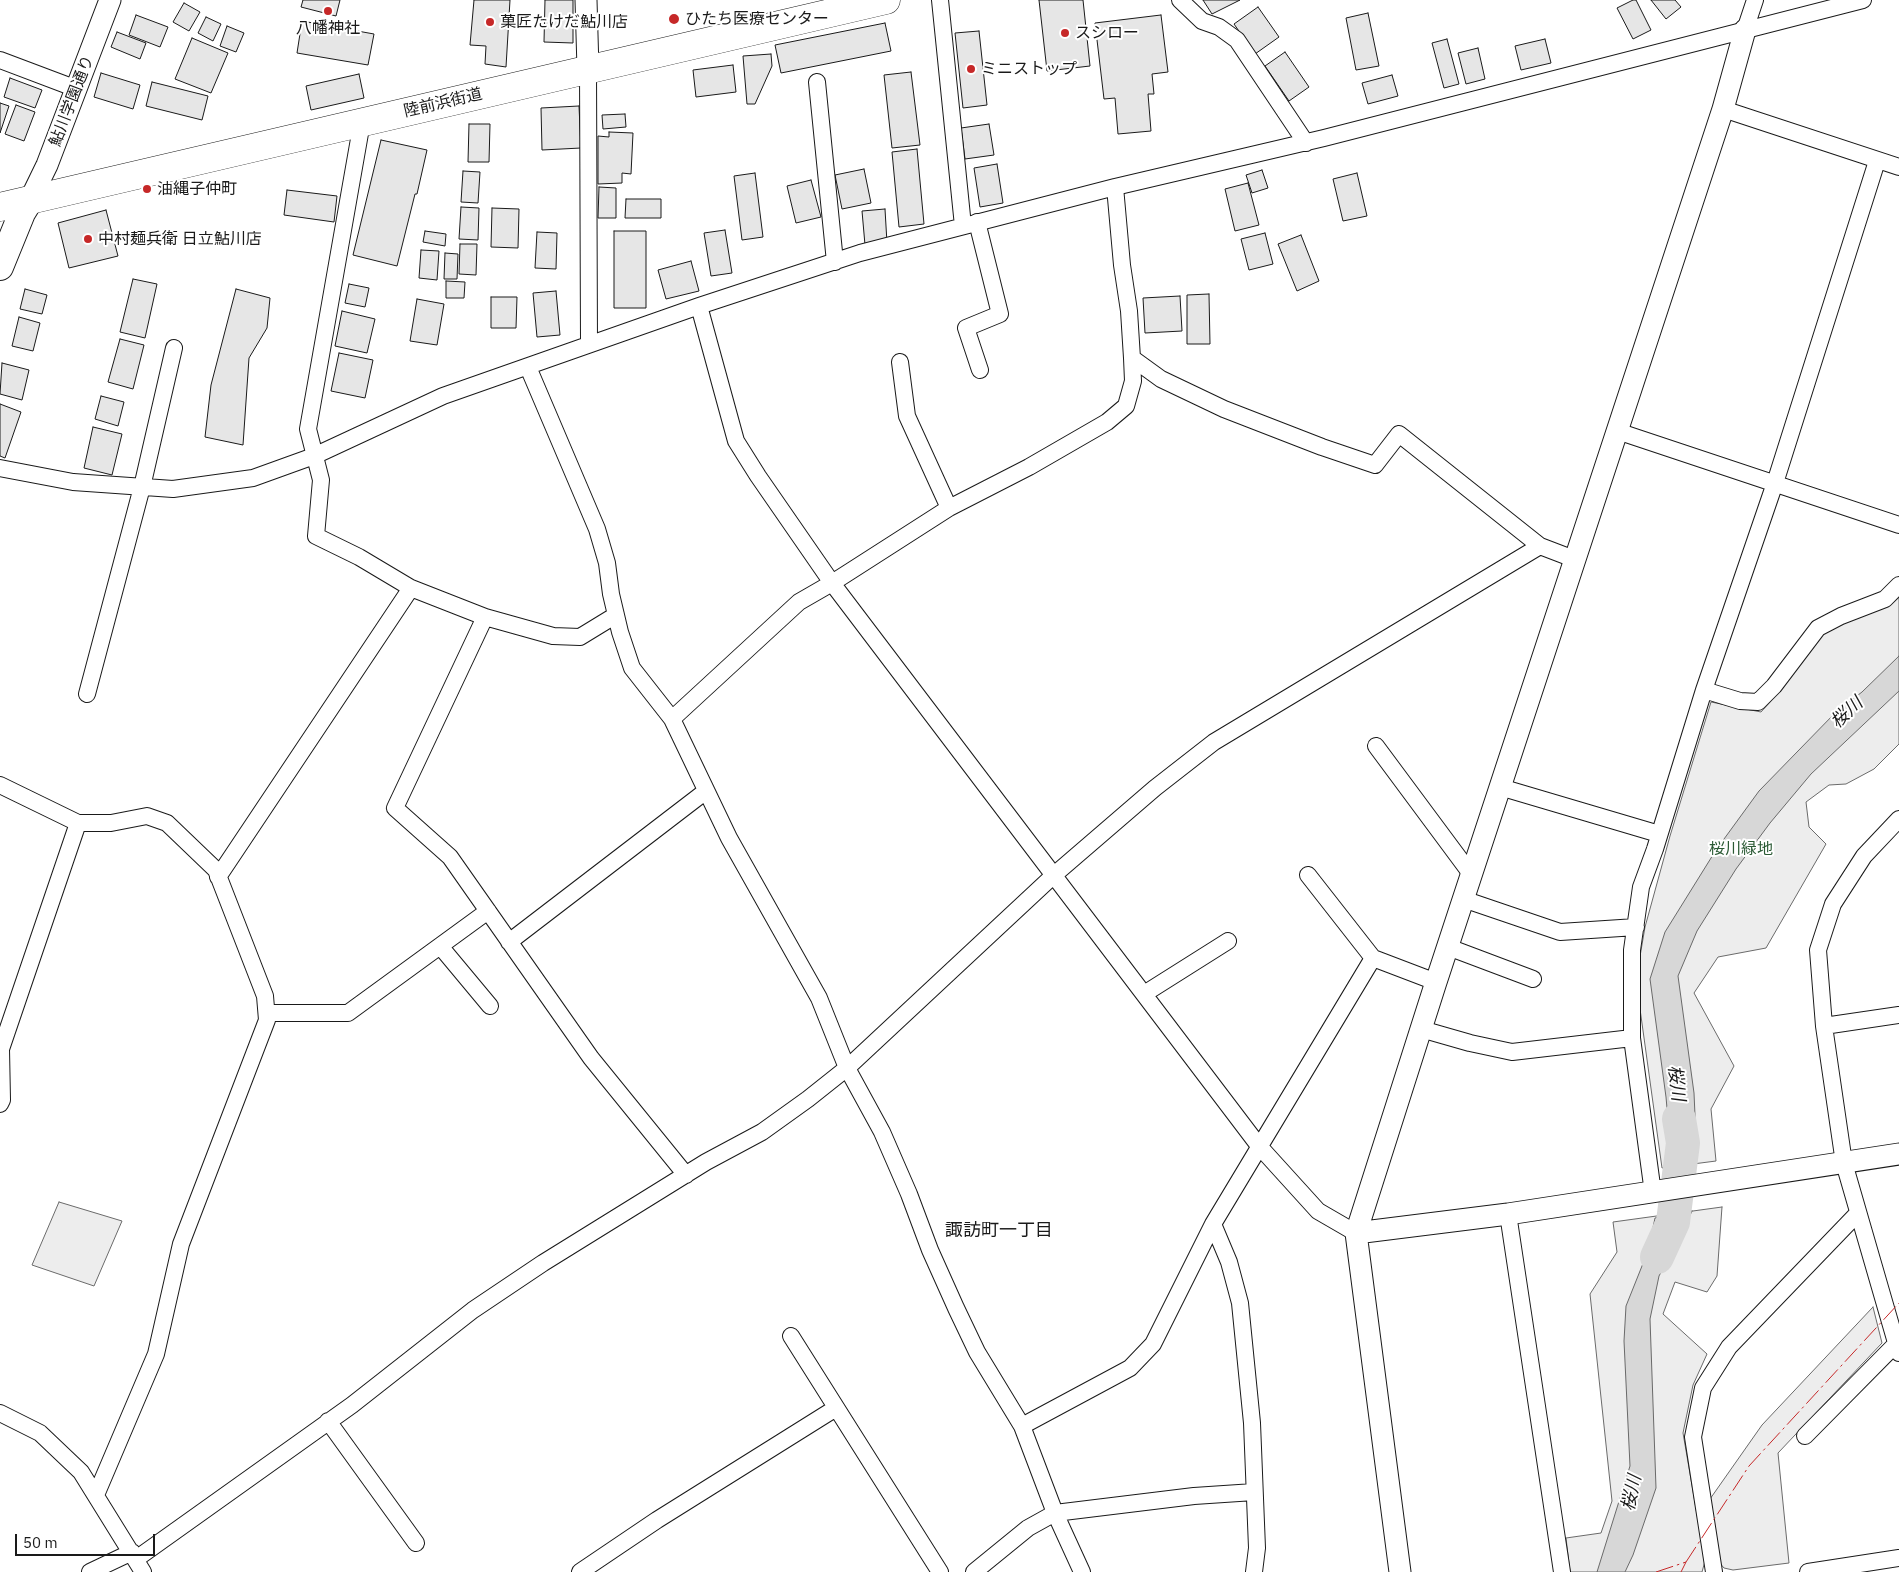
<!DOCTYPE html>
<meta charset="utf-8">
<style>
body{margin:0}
#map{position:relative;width:1899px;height:1572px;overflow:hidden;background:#fff;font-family:"IBM Plex Sans",sans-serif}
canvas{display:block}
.scale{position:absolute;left:15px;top:1534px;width:140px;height:22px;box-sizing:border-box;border:2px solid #1a1a1a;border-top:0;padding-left:6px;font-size:15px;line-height:18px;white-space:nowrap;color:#1a1a1a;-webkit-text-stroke:4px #fff;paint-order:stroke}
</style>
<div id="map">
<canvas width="1899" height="1572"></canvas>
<div class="scale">50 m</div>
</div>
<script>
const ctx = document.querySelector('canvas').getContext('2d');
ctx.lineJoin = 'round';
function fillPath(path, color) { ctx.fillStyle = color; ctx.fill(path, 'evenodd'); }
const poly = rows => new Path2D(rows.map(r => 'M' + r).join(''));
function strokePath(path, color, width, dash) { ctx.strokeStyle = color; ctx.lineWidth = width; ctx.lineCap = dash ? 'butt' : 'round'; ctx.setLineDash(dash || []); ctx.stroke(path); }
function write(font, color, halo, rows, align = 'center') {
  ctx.font = font + ' "IBM Plex Sans","Noto Sans JP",sans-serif'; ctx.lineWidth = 4; ctx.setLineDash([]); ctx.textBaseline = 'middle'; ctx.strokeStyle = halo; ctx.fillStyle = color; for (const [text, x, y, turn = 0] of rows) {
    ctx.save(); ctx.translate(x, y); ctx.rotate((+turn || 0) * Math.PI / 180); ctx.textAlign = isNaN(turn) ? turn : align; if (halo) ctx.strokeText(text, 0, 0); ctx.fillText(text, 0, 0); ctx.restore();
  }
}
const green = poly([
 [1899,595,1899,744,1874,769,1846,784,1829,785,1806,802,1809,827,1826,844,1766,948,1718,957,1694,993,1734,1066,1711,1109,1716,1161,1662,1168,1636,980,1645,927,1670,836,1711,702,1761,712,1771,701,1824,631,1899,595],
 [59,1202,122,1221,94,1286,32,1265,59,1202],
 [1722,1207,1717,1276,1707,1292,1675,1282,1663,1314,1707,1354,1693,1385,1683,1433,1705,1561,1702,1572,1570,1572,1566,1538,1601,1533,1612,1501,1590,1294,1617,1252,1613,1222,1722,1207],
 [1873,1307,1882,1343,1778,1453,1789,1563,1733,1570,1724,1568,1718,1561,1710,1499,1762,1425,1873,1307]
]);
const water = poly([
 [1899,656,1899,691,1811,774,1770,823,1736,869,1697,931,1678,976,1694,1093,1697,1160,1672,1165,1666,1097,1650,979,1665,932,1716,850,1759,791,1836,712,1862,692,1899,656],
 [1692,1211,1681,1235,1659,1276,1650,1319,1656,1488,1633,1555,1625,1572,1597,1572,1630,1466,1624,1341,1626,1306,1648,1251,1655,1218,1692,1211]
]);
const river = poly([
 [1657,1257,1673,1222,1683,1143,1679,1119]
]);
const building = poly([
 [303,0,340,0,336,16,301,7,303,0],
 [474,0,510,0,506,67,485,64,486,46,470,45,474,0],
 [545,0,573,0,573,43,544,42,545,0],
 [1039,0,1083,0,1090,66,1047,71,1039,0],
 [1203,0,1240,0,1212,14,1203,0],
 [1633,0,1636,0,1651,30,1633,39,1617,8,1633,0],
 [1651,0,1675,0,1681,7,1666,19,1651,0],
 [184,3,200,12,189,31,173,22,184,3],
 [1258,7,1279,37,1255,54,1234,24,1258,7],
 [1368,13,1379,66,1356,70,1346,18,1368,13],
 [136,15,168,27,160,47,129,35,136,15],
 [1161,15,1168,72,1152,74,1154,94,1148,94,1151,131,1118,134,1115,98,1104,99,1095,23,1161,15],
 [206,17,221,24,213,41,198,33,206,17],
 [302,21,374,34,368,65,297,53,302,21],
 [885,23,891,51,781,73,775,45,885,23],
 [227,26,244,33,236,52,220,46,227,26],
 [979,31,987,105,963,108,955,33,979,31],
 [117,32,146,43,140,59,111,47,117,32],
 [192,38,228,53,211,93,175,79,192,38],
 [1447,39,1459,84,1444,88,1432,43,1447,39],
 [1545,39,1551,63,1521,70,1515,46,1545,39],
 [1478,48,1485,79,1466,84,1458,53,1478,48],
 [1285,52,1309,87,1289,101,1265,66,1285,52],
 [771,54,772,66,755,104,747,104,743,56,771,54],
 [733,65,736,92,696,97,693,70,733,65],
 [911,72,920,145,892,148,884,75,911,72],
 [101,73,140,85,133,109,94,97,101,73],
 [359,74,364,98,311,110,306,86,359,74],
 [1392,75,1398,96,1368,104,1362,83,1392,75],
 [10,78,42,90,35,108,4,97,10,78],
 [152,82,208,96,202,120,146,106,152,82],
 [0,103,9,106,0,133,0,103],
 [16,105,35,112,24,141,5,134,16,105],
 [579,106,581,148,542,150,541,108,579,106],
 [625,114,626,127,603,129,602,115,625,114],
 [469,124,490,124,489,162,468,162,469,124],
 [989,124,994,155,965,159,961,128,989,124],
 [609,132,633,133,631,174,622,173,622,183,598,184,598,136,609,137,609,132],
 [381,140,427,150,417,194,415,194,397,266,353,255,381,140],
 [917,149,924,224,899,227,892,152,917,149],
 [997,164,1003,203,980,207,974,168,997,164],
 [864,169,871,203,842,209,835,175,864,169],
 [1262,170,1268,188,1252,193,1246,175,1262,170],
 [463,171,480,172,478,203,461,202,463,171],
 [755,173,763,237,742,240,734,176,755,173],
 [1357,173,1367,216,1343,221,1333,179,1357,173],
 [811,180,821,217,796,223,787,186,811,180],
 [1248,183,1259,225,1235,231,1225,189,1248,183],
 [599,187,616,188,616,218,598,218,599,187],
 [287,190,337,196,334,222,284,215,287,190],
 [626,199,661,199,661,218,625,218,626,199],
 [461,207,479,208,478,240,459,239,461,207],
 [492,208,519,209,518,248,491,247,492,208],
 [885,209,887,243,865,245,862,211,885,209],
 [106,210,118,256,69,268,58,223,106,210],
 [725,230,732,273,711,276,704,233,725,230],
 [425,231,446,234,445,246,423,242,425,231],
 [614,231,646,231,646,308,614,308,614,231],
 [537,232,557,233,556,269,535,268,537,232],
 [1265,233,1273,264,1249,270,1241,239,1265,233],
 [1301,235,1319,281,1297,291,1278,244,1301,235],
 [460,244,477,244,476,275,459,274,460,244],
 [421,250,439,251,437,280,419,278,421,250],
 [445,253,458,254,457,279,444,279,445,253],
 [691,261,699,291,666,299,658,270,691,261],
 [133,279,157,284,145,338,120,332,133,279],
 [446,281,465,282,464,298,446,298,446,281],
 [349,284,369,288,365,307,345,303,349,284],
 [25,289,47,295,42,314,20,309,25,289],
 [236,289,270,298,267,328,249,358,243,445,205,437,211,385,236,289],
 [556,291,560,335,537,337,533,293,556,291],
 [1209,294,1210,344,1187,344,1187,295,1209,294],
 [1180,296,1182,331,1145,333,1143,298,1180,296],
 [491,297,517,297,516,328,491,328,491,297],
 [417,299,444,304,437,345,410,341,417,299],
 [342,311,375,319,367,353,335,346,342,311],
 [19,317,40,323,33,351,12,346,19,317],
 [120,339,144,345,133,389,108,382,120,339],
 [339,353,373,360,365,398,331,391,339,353],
 [2,363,29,370,22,400,0,394,2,363],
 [101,396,124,402,118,426,95,419,101,396],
 [0,404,21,412,5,458,0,456,0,404],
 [93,427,122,434,112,475,84,468,93,427]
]);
const minor = poly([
 [940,0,963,226],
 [1180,0,1202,21,1219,27,1237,40,1306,143],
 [1745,30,1755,0],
 [0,60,77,89],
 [588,69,589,344],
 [817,82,835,262],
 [1723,109,1899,167],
 [362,122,308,429,321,480,316,536,359,557,411,588,485,617,553,636,580,637,616,615],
 [977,222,1000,314,966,328,980,370],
 [699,306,736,441,758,476,832,583,1259,1146,1318,1211,1356,1233],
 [1132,358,1161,379,1224,409,1322,447,1375,465,1399,434,1540,546,1574,559],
 [900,362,907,416,949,508],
 [528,367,597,529,607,563,611,594,620,632,632,668,672,719,729,838,819,998,847,1068,882,1132,909,1194,930,1250,956,1308,977,1352,1022,1426,1055,1513,1082,1572],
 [1617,431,1899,525],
 [0,468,73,482,173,489,253,478,314,456,443,396,699,306,860,253,1115,187,1324,138,1863,0],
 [485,617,395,808,450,857,591,1058,686,1175],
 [1704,690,1740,701,1758,702,1774,686,1818,628,1841,616,1885,599,1899,585],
 [87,694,142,487,174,348],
 [672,719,799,602,832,583,949,508,1029,467,1107,422,1126,406,1133,381,1132,358,1129,311,1122,265,1115,187],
 [1376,746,1471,874],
 [0,785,78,823,111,823,147,816,167,823,216,870,265,996,267,1020,181,1244,156,1354,96,1495],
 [1500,787,1659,834],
 [1899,819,1864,856,1833,904,1818,950,1824,1026,1844,1163,1899,1353],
 [1308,875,1373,958],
 [218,877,411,588],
 [1463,899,1560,932,1636,927],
 [509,942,706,791],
 [440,946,490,1006],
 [1448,947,1533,979],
 [1144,994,1228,941],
 [267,1013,348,1013,488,911],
 [1824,1026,1899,1015],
 [1421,1029,1470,1043,1512,1052,1632,1038],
 [0,1104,2,1100,1,1049,78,823],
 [1653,1193,1632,1038,1632,950,1641,887,1655,849,1704,690,1775,483,1877,161],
 [1508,1214,1562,1572],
 [1213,1224,1229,1262,1240,1303,1252,1423,1257,1548,1254,1572],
 [791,1336,940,1572],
 [0,1413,40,1433,81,1472,143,1572],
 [328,1421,416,1543],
 [1022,1426,1130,1368,1153,1344,1213,1224,1373,958,1436,982],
 [1805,1436,1896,1344],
 [136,1559,352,1405,473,1310,543,1263,706,1162,762,1132,808,1099,847,1068,1054,875,1155,788,1214,742,1540,546],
 [90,1572,132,1552],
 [580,1572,657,1520,836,1408],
 [974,1572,1028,1528,1055,1513,1194,1496,1254,1492],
 [1714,1572,1693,1437,1703,1388,1729,1347,1858,1213],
 [1808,1572,1899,1558]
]);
const tertiary = poly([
 [586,0,588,69],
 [30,200,47,165,110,0],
 [1356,1233,1508,1214,1899,1154],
 [1400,1572,1356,1233,1436,982,1723,109,1745,30]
]);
const primary = poly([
 [0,267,22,213,30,200]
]);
const trunk = poly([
 [0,207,886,0]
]);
const power = poly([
 [1686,1562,1749,1466,1899,1303],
 [1656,1572,1686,1562,1681,1572]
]);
const markers = [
 [328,11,5,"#c62828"],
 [674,19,6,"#c62828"],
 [490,22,5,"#c62828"],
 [1065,33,5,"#c62828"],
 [971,69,5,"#c62828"],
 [147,189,5,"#c62828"],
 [88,239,5,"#c62828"]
];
const poiNames = [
 ["ひたち医療センター",685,19],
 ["菓匠たけだ鮎川店",500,22],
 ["八幡神社",328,28,"center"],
 ["スシロー",1075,33],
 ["ミニストップ",981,69],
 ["油縄子仲町",157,189],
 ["中村麺兵衛 日立鮎川店",98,239]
];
const streetNames = [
 ["鮎川学園通り",72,101,-69],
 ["陸前浜街道",443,103,-13]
];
const parkNames = [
 ["桜川緑地",1741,849]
];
const waterNames = [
 ["桜川",1847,713,-43],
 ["桜川",1676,1083,83],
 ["桜川",1632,1493,-78]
];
const neighbourhoodNames = [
 ["諏訪町一丁目",999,1231]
];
fillPath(green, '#ededed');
strokePath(green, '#6a6a6a', 1);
fillPath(water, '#d7d7d7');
strokePath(water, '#6a6a6a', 1);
strokePath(river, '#d7d7d7', 34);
fillPath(building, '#e6e6e6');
strokePath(building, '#1a1a1a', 1);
strokePath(minor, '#1a1a1a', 18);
strokePath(tertiary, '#1a1a1a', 23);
strokePath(primary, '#1a1a1a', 28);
strokePath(trunk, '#1a1a1a', 29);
strokePath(minor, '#fff', 16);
strokePath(tertiary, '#fff', 21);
strokePath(primary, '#fff', 26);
strokePath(trunk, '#fff', 28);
strokePath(power, '#c62828', 1, [18, 4, 2.5, 4]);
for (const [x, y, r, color] of markers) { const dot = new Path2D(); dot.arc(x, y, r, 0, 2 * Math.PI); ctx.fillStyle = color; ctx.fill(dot); strokePath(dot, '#fff', 2); }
write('16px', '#1a1a1a', '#fff', poiNames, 'left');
write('16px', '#1a1a1a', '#fff', streetNames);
write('16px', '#2b5a34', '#fff', parkNames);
write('italic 18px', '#1a1a1a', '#fff', waterNames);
write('18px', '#1a1a1a', '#fff', neighbourhoodNames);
</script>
